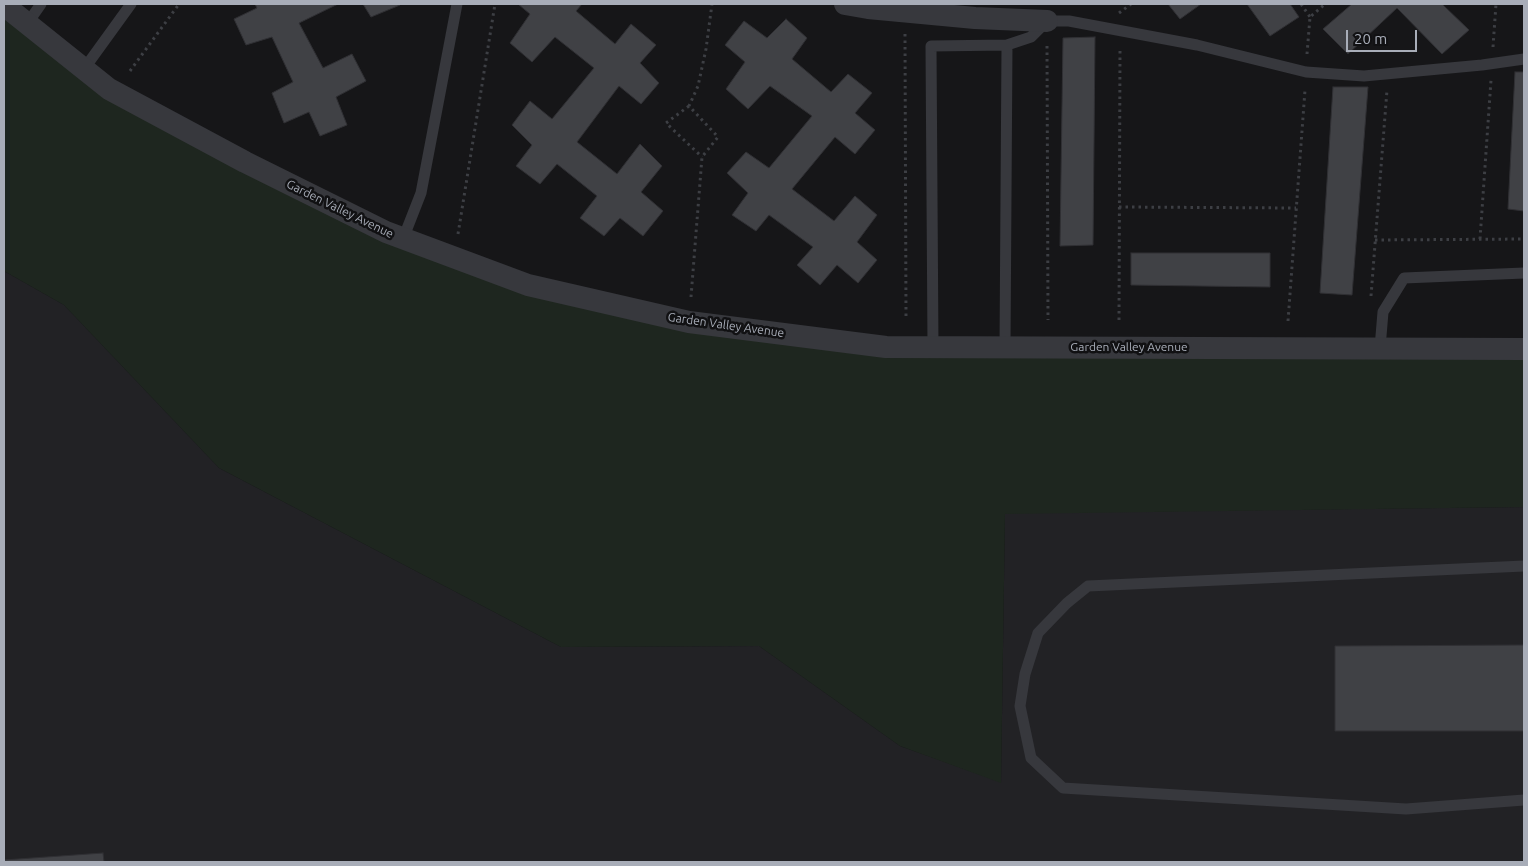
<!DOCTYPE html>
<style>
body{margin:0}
#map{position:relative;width:1528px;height:866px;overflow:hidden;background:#161618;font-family:Ubuntu,sans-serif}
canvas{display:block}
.frame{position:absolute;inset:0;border:5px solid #a8adb8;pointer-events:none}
.scale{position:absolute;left:1346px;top:30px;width:71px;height:22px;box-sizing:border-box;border:2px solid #a8adb8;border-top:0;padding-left:6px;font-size:15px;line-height:18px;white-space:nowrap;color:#a8adb8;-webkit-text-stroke:4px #111113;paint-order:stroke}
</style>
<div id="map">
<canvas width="1528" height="866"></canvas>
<div class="frame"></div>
<div class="scale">20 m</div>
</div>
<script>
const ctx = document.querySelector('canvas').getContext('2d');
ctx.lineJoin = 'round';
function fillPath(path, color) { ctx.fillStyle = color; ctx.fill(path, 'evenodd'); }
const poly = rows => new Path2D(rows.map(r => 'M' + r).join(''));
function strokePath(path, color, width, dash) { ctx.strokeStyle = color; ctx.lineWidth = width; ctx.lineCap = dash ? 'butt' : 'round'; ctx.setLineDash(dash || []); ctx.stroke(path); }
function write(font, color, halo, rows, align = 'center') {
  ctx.font = font + ' Ubuntu,sans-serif'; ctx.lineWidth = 5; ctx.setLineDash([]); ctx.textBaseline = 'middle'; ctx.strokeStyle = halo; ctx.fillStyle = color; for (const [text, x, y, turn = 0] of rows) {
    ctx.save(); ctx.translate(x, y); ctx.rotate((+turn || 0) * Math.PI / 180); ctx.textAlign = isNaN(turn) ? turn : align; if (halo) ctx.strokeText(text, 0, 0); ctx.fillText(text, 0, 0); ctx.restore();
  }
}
const built = poly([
 [4,271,64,305,219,468,561,647,759,646,900,746,1001,782,1005,513,1524,507,1524,862,4,862]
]);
const green = poly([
 [4,5,109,89,245,162,528,285,886,347,1524,349,1524,507,1005,514,1001,783,900,746,759,646,561,647,219,468,64,305,4,271]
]);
const building = poly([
 [255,4,338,4,299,23,323,68,352,54,366,81,336,97,347,125,320,136,309,112,284,123,272,93,293,82,272,37,246,45,234,19,257,8,255,4],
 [363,4,400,4,400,5,371,17,363,4],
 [518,4,582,4,576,11,615,44,631,24,656,45,640,63,659,83,641,104,619,86,577,142,617,174,640,144,662,166,641,192,663,211,643,236,620,218,604,236,580,218,597,196,557,164,540,184,516,166,532,145,512,125,530,101,552,119,594,68,555,37,532,62,510,43,530,14,518,4],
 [1168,4,1201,4,1180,19,1168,4],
 [1247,4,1290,4,1299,17,1270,36,1247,4],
 [1352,4,1442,4,1469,30,1442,54,1397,8,1348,54,1323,29,1352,4],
 [786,19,807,38,792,59,831,92,848,74,872,93,855,113,875,130,855,154,835,137,792,189,834,221,855,196,877,215,857,242,877,260,858,283,837,265,820,285,797,265,813,247,769,215,756,231,732,215,748,193,727,173,746,152,769,168,812,116,770,86,748,109,726,89,745,62,725,45,744,21,767,38,786,19],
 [1095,37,1093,245,1060,246,1063,38,1095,37],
 [1515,72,1524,72,1524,211,1508,209,1515,72],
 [1333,87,1368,87,1352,295,1320,293,1333,87],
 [1131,253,1270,253,1270,287,1131,285,1131,253],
 [1524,645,1524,731,1335,731,1335,646,1524,645],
 [103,853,104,862,4,862,4,860,103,853]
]);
const path = poly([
 [1301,4,1310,17],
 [1119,13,1131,4],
 [905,34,906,319],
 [1047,46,1048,320],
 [1493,47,1496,4],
 [1307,54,1310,17,1325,4],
 [130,71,179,4],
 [689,106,666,123,702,157],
 [1119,207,1296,208],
 [458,234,495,4],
 [1480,239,1491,80],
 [1375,240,1524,239],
 [1371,296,1387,90],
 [691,297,702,157,718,137,689,106,698,86,706,49,712,4],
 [1119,320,1120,49],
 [1288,321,1305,90]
]);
const lane = poly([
 [27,24,41,4],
 [1007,45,1031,37,1047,21,1069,21,1197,45,1306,72,1364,76,1482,65,1524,59],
 [84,69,131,4],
 [403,239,421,193,457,4],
 [933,347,931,46,1007,45,1005,347],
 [1380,348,1383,312,1404,278,1524,273],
 [1524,566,1088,586,1067,603,1038,633,1025,674,1020,706,1031,758,1063,788,1406,809,1524,800]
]);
const street = poly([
 [845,4,868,8,975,18,1047,21],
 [4,5,109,89,245,162,386,232,528,285,689,322,886,347,1524,349]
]);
const streetNames = [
 ["Garden Valley Avenue",340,209,26],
 ["Garden Valley Avenue",726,325,8],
 ["Garden Valley Avenue",1129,347]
];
fillPath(built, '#222225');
fillPath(green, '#1e261f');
fillPath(building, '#404145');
strokePath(building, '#303034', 1);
strokePath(path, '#3d3f44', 3, [2.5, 4]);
strokePath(lane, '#37383d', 11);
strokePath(street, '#37383d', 22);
write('12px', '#a8adb8', '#111113', streetNames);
</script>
